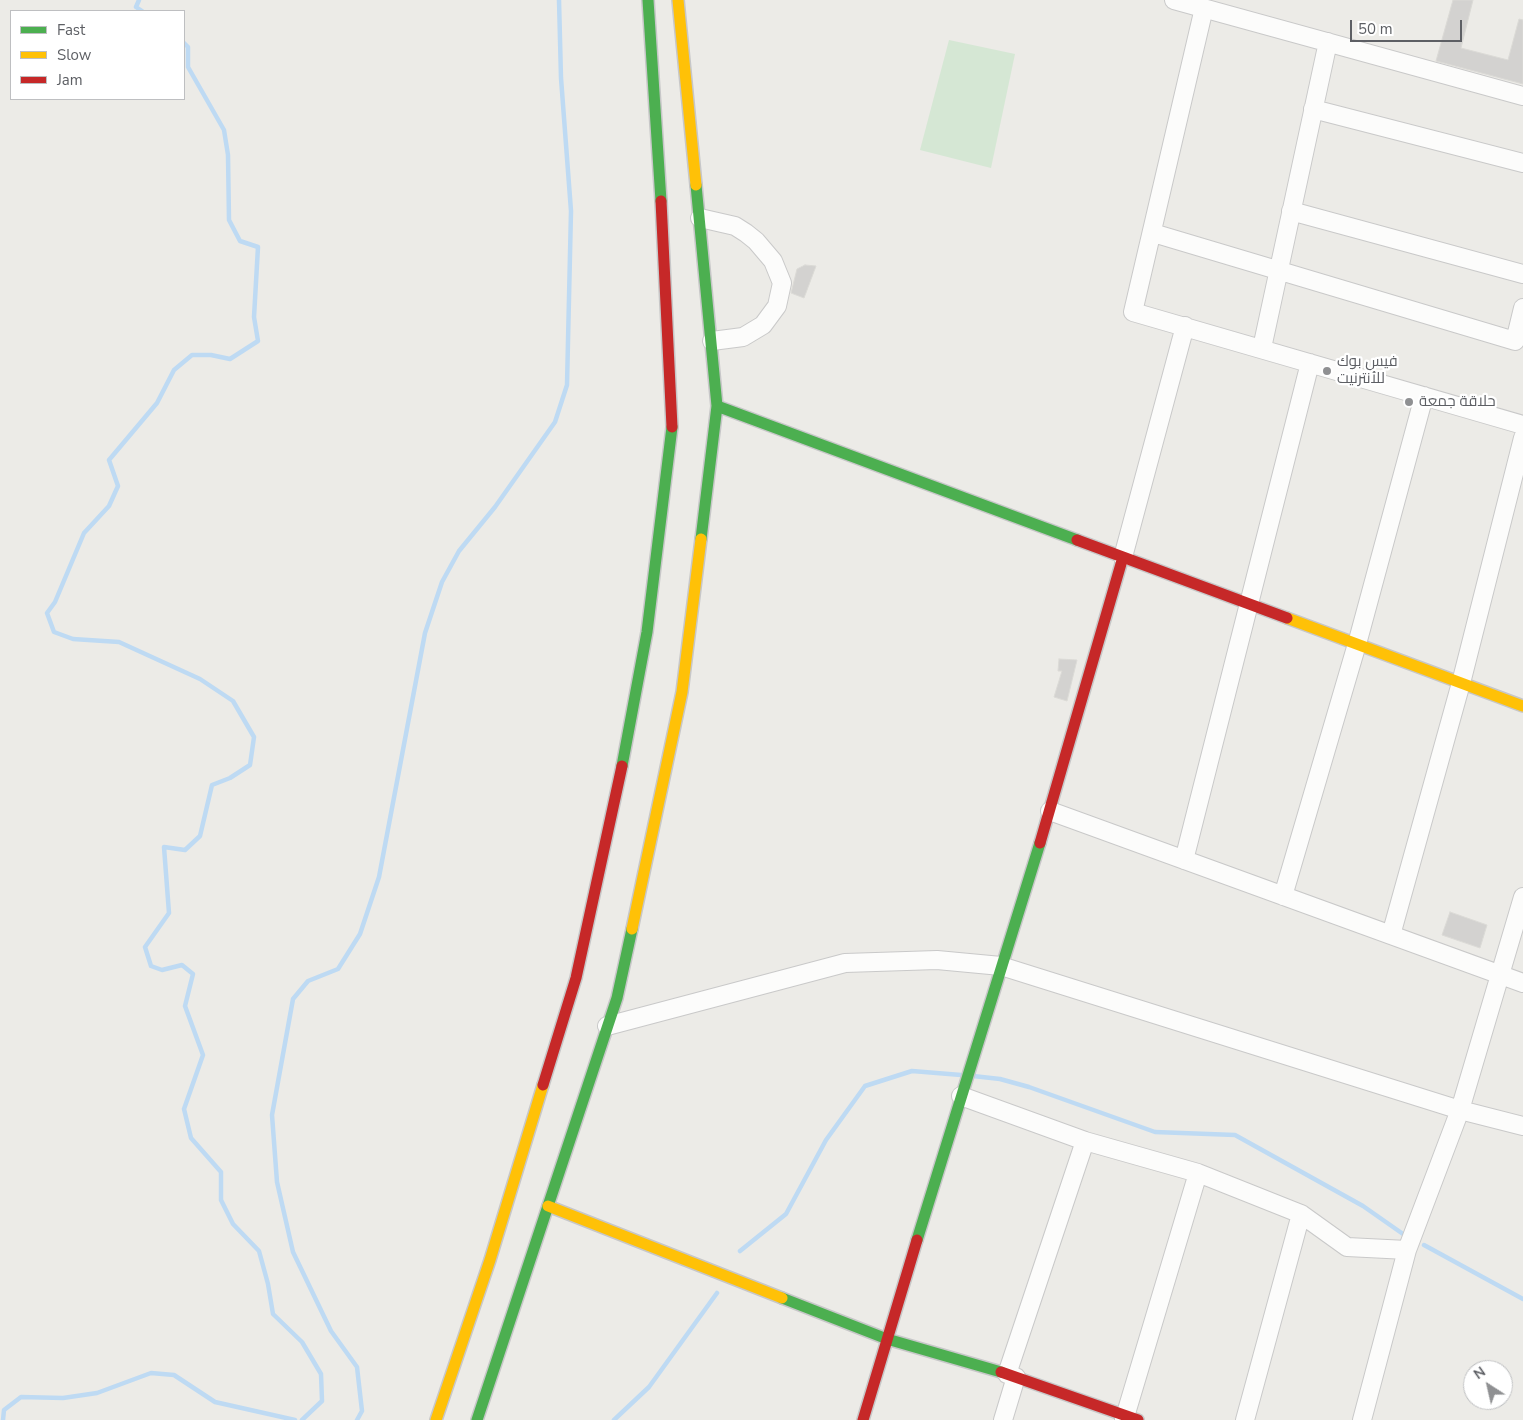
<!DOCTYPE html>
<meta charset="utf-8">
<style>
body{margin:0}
#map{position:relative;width:1523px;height:1420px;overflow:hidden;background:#ecebe7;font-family:"Nunito Sans",sans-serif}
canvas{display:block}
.legend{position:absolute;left:10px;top:10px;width:175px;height:90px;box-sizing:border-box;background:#fff;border:1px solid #bebfc1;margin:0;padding:6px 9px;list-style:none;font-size:15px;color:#5d5f64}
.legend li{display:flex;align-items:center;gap:10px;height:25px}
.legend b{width:25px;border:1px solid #bebfc1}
.north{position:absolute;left:1463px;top:1360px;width:50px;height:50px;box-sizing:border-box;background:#fff;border:1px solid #bebfc1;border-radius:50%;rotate:325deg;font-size:14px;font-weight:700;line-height:20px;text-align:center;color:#5d5f64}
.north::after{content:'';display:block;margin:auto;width:18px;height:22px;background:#8f9092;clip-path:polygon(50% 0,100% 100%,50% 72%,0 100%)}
.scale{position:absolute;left:1350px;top:20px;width:112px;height:22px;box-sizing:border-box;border:2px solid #5d5f64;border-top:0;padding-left:6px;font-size:15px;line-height:18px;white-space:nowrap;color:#5d5f64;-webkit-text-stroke:4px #fff;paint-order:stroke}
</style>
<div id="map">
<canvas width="1523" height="1420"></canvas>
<ul class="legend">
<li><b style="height:6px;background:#4caf50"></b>Fast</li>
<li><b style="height:6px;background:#ffc107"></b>Slow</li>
<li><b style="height:6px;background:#c62828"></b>Jam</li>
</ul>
<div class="north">N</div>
<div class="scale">50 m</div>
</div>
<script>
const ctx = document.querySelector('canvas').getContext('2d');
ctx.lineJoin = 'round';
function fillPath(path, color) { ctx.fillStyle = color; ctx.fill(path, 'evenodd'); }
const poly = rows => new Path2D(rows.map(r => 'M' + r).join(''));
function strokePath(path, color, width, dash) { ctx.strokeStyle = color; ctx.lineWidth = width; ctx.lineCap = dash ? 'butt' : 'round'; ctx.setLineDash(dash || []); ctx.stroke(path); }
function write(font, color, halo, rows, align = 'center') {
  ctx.font = font + ' "Nunito Sans",Cairo,sans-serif'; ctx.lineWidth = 4.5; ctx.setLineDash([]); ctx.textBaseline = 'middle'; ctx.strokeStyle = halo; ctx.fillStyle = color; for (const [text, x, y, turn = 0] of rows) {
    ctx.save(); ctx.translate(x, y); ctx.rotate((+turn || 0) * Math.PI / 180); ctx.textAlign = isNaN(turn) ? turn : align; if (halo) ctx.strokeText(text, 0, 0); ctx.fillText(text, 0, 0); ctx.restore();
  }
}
const green = poly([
 [949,40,1015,54,991,168,920,150]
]);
const stream = poly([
 [139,0,136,7,142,11],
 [184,43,188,47,188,67,224,130,228,155,229,220,240,241,258,247,254,317,258,341,230,359,211,355,192,355,174,370,157,403,109,460,118,486,109,506,84,533,55,602,47,613,54,632,73,639,119,642,200,679,233,701,254,737,250,765,230,778,212,785,200,836,185,850,164,847,169,913,145,947,151,966,162,970,182,965,193,974,185,1006,203,1055,184,1109,191,1138,221,1172,221,1200,233,1224,259,1251,268,1284,273,1314,302,1342,321,1374,322,1401,302,1420],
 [973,1076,1000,1079,1029,1087,1155,1132,1235,1135,1363,1206,1403,1234],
 [1424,1245,1523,1299],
 [740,1251,786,1214,826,1140,865,1086,912,1071,961,1075],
 [3,1420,4,1410,21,1397,63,1398,97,1393,151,1373,174,1375,215,1402,295,1420],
 [357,1420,362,1411,357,1367,331,1331,293,1252,277,1182,272,1115,293,999,308,981,338,969,360,934,379,877,425,633,442,582,459,551,495,507,555,422,567,385,571,211,561,78,559,0],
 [614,1420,649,1387,717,1293]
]);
const building = poly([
 [1453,0,1473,0,1461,48,1508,60,1519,19,1523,20,1523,84,1436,61,1453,0],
 [805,265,816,266,804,298,791,293,797,269,805,265],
 [1059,659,1077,660,1067,701,1054,697,1062,671,1058,671,1059,659],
 [1450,912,1487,925,1480,948,1442,935,1450,912]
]);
const street = poly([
 [1174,0,1523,96],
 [1204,8,1133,312,1523,425],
 [1313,109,1523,163],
 [1291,211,1523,274],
 [700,218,735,226,746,233,756,241,773,261,782,283,777,306,763,325,743,337,712,341],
 [1153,233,1515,341,1523,308],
 [1262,348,1328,42],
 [1123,557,1185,326],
 [1050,811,1523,983],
 [1184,860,1310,363],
 [1283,896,1357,644,1424,396],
 [1391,935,1461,683,1523,438],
 [607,1026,845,963,937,960,1001,966,1460,1110,1523,1126],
 [961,1096,1085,1141,1198,1173,1301,1214,1347,1247,1407,1250],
 [1007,1374,1085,1141],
 [1003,1420,1016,1377],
 [1124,1420,1198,1173],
 [1245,1420,1301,1214],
 [1362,1420,1407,1250,1460,1110,1523,897]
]);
const fast = poly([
 [648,0,661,201],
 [696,185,717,406,701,539],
 [717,406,1077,540],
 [622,766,647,632,672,427],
 [917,1240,1040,843],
 [782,1298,887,1339,1001,1372],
 [477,1420,617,998,632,929]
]);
const slow = poly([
 [678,0,696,185],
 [1287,618,1523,706],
 [632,929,682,692,701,539],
 [548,1206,782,1298],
 [436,1420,490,1260,543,1085]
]);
const jam = poly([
 [661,201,672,427],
 [1077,540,1287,618],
 [1040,843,1123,557],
 [543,1085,576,978,622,766],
 [1001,1372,1138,1420],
 [863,1420,917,1240]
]);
const markers = [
 [1327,371,5,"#8f9092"],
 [1409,402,5,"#8f9092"]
];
const poiNames = [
 ["فيس بوك",1337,362],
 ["للأنترنيت",1337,379],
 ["حلاقة جمعة",1419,402]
];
fillPath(green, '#d5e7d4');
strokePath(stream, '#bedaf3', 4.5);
fillPath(building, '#d3d2d0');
strokePath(building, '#dbdad6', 1);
strokePath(street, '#c9c9c9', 20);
strokePath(fast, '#c7c7c8', 14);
strokePath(slow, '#c7c7c8', 14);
strokePath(jam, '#c7c7c8', 14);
strokePath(street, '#fcfcfb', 18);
strokePath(fast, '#4caf50', 11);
strokePath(slow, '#ffc107', 11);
strokePath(jam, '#c62828', 11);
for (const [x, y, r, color] of markers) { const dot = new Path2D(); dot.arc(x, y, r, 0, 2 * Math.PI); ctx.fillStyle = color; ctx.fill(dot); strokePath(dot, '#fff', 2); }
write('15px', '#5d5f64', '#fff', poiNames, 'left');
</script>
